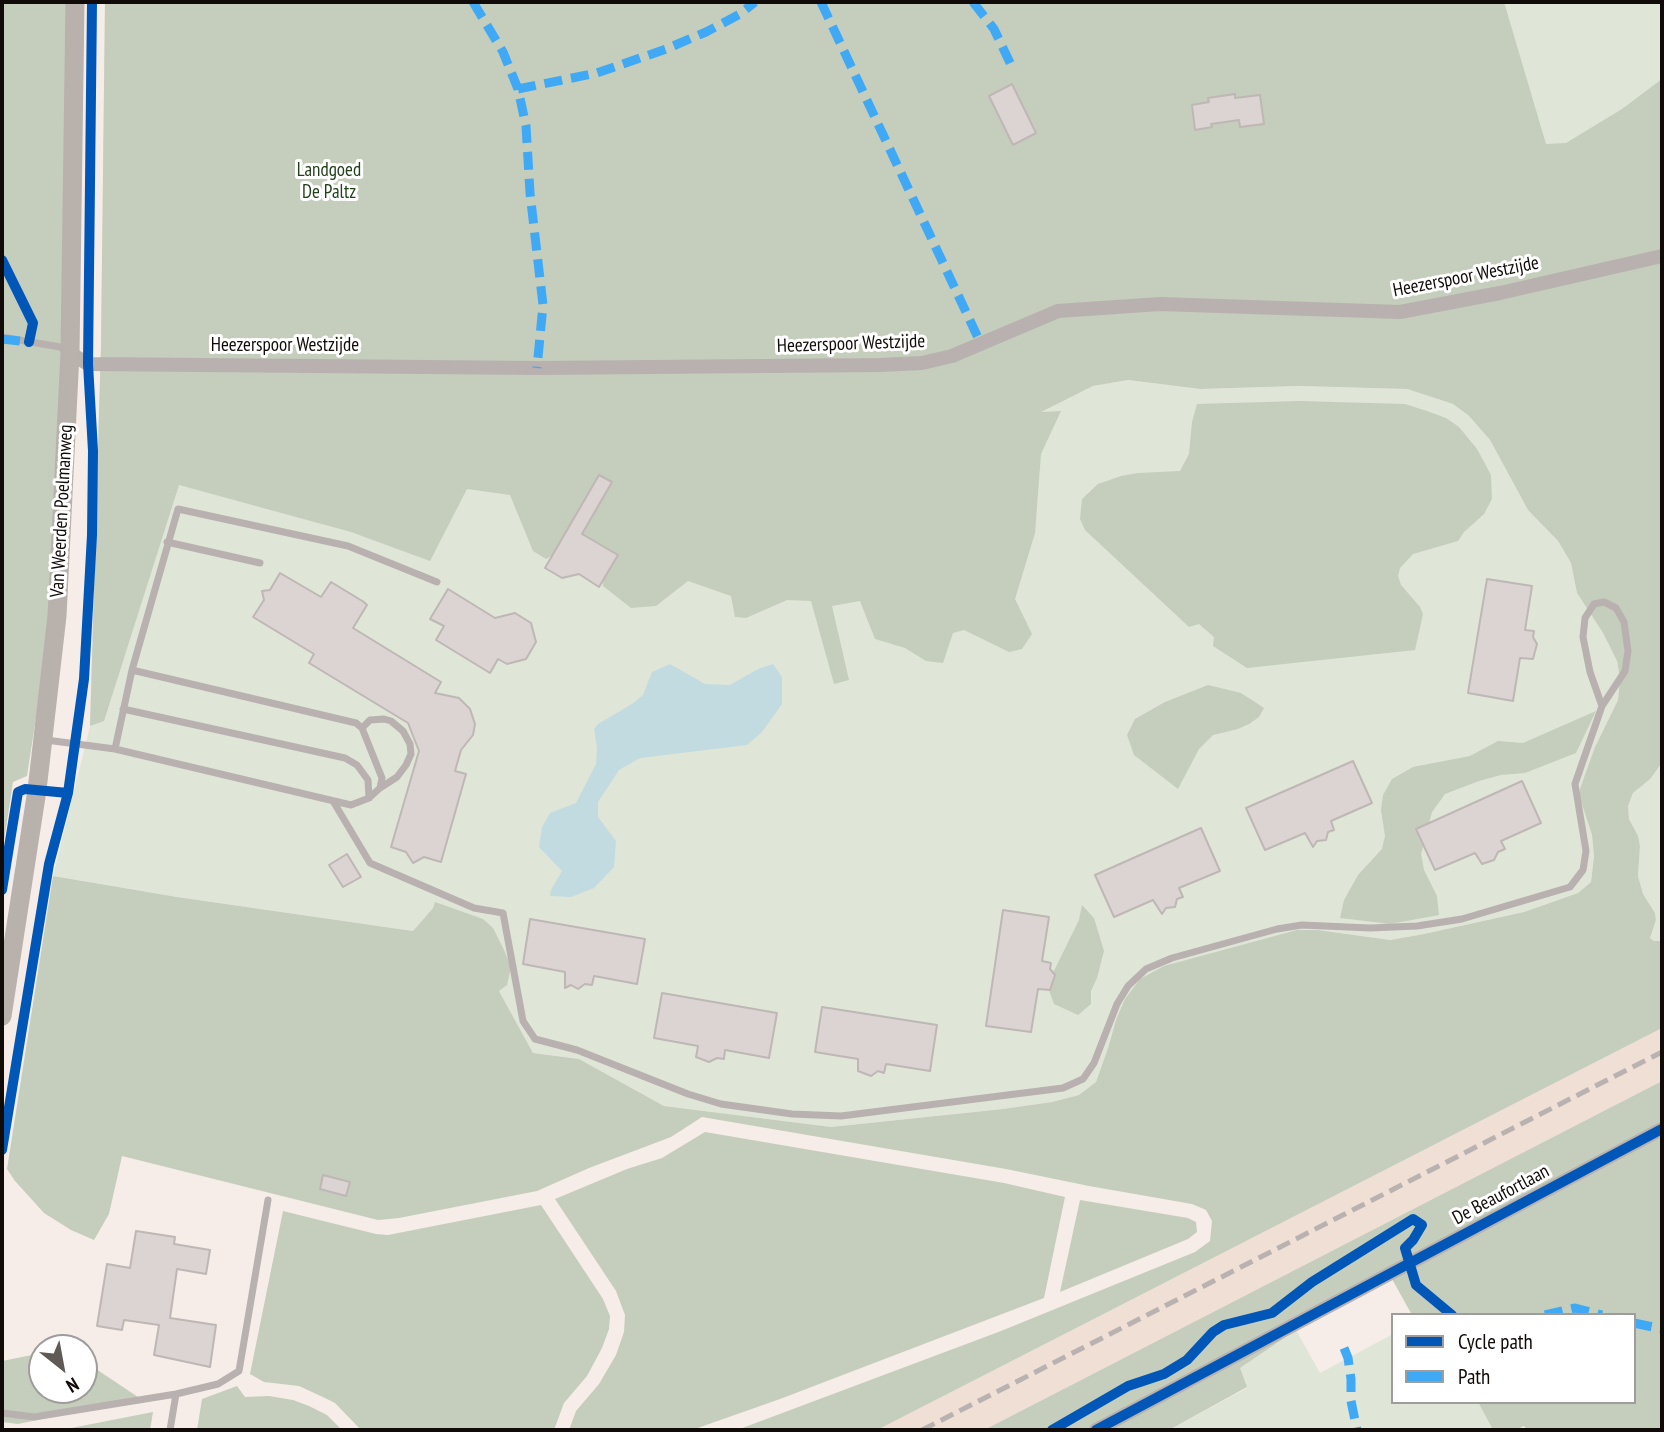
<!DOCTYPE html>
<style>
body{margin:0}
#map{position:relative;width:1664px;height:1432px;overflow:hidden;background:#f6ede8;font-family:"PT Sans Narrow",sans-serif}
canvas{display:block}
.frame{position:absolute;inset:0;border:4px solid #100b08;pointer-events:none}
.legend{position:absolute;left:1391px;top:1313px;width:245px;height:91px;box-sizing:border-box;background:#fff;border:2px solid #9f9d9c;margin:0;padding:9px 12px;list-style:none;font-size:21px;color:#100b08}
.legend li{display:flex;align-items:center;gap:14px;height:35px}
.legend b{width:35px;border:2px solid #9f9d9c}
.north{position:absolute;left:28px;top:1334px;width:70px;height:70px;box-sizing:border-box;background:#fff;border:2px solid #9f9d9c;border-radius:50%;rotate:149deg;font-size:19px;font-weight:700;line-height:28px;text-align:center;color:#100b08}
.north::after{content:'';display:block;margin:auto;width:24px;height:32px;background:#605a56;clip-path:polygon(50% 0,100% 100%,50% 72%,0 100%)}
</style>
<div id="map">
<canvas width="1664" height="1432"></canvas>
<div class="frame"></div>
<ul class="legend">
<li><b style="height:9px;background:#0057b8"></b>Cycle path</li>
<li><b style="height:9px;background:#3fa9f5"></b>Path</li>
</ul>
<div class="north">N</div>
</div>
<script>
const ctx = document.querySelector('canvas').getContext('2d');
ctx.lineJoin = 'round';
function fillPath(path, color) { ctx.fillStyle = color; ctx.fill(path, 'evenodd'); }
const poly = rows => new Path2D(rows.map(r => 'M' + r).join(''));
function strokePath(path, color, width, dash) { ctx.strokeStyle = color; ctx.lineWidth = width; ctx.lineCap = dash ? 'butt' : 'round'; ctx.setLineDash(dash || []); ctx.stroke(path); }
function write(font, color, halo, rows, align = 'center') {
  ctx.font = font + ' "PT Sans Narrow",sans-serif'; ctx.lineWidth = 6; ctx.setLineDash([]); ctx.textBaseline = 'middle'; ctx.strokeStyle = halo; ctx.fillStyle = color; for (const [text, x, y, turn = 0] of rows) {
    ctx.save(); ctx.translate(x, y); ctx.rotate((+turn || 0) * Math.PI / 180); ctx.textAlign = isNaN(turn) ? turn : align; if (halo) ctx.strokeText(text, 0, 0); ctx.fillText(text, 0, 0); ctx.restore();
  }
}
const built = poly([
 [1662,1028,1662,1081,984,1430,877,1430]
]);
const green = poly([
 [105,2,1662,2,1662,249,1208,296,1038,413,1093,386,1128,380,1200,389,1299,386,1407,389,1453,404,1469,416,1490,440,1528,510,1558,541,1571,563,1577,593,1603,633,1617,661,1620,678,1618,700,1595,747,1580,798,1592,835,1594,856,1591,882,1578,893,1524,912,1424,934,1390,940,1318,930,1116,1020,1108,1048,1096,1082,1079,1095,1052,1102,1003,1109,831,1127,664,1106,579,1059,533,1053,499,991,435,903,433,908,413,931,177,897,53,876,90,726,101,345],
 [1662,764,1662,941,1654,941,1650,938,1656,920,1655,913,1643,894,1638,876,1640,846,1637,836,1629,819,1628,806,1633,793,1650,778],
 [1296,1330,1320,1373,1393,1334,1393,1402,1478,1402,1493,1430,1169,1430,1247,1388,1239,1368]
]);
const forest = poly([
 [2,2,67,2,63,344,55,594,27,776,13,782,2,854],
 [105,2,1504,2,1546,144,1566,143,1622,109,1662,79,1662,763,1650,779,1633,793,1628,806,1629,819,1638,836,1640,846,1638,876,1643,894,1655,913,1656,920,1650,938,1654,941,1662,941,1662,1028,877,1430,737,1430,1001,1331,1195,1252,1210,1241,1212,1221,1206,1210,1192,1204,1089,1186,1006,1169,702,1117,671,1137,589,1168,537,1191,399,1218,378,1220,122,1156,109,1214,94,1240,71,1230,44,1213,15,1181,7,1169,53,876,177,897,413,931,433,908,435,902,483,919,493,928,504,950,511,967,507,985,499,991,533,1053,579,1059,664,1106,831,1127,1003,1109,1052,1102,1079,1095,1096,1082,1108,1048,1116,1020,1125,999,1140,979,1164,966,1297,930,1318,930,1390,940,1424,934,1524,912,1578,893,1591,882,1594,856,1592,835,1580,798,1580,789,1595,747,1618,700,1620,678,1617,661,1603,633,1577,593,1571,563,1558,541,1528,510,1490,440,1469,416,1453,404,1407,389,1299,386,1200,389,1128,380,1093,386,1041,412,1061,411,1041,454,1035,533,1015,599,1032,634,1022,649,1009,652,964,630,953,633,943,663,926,661,905,648,875,639,860,601,832,606,849,680,834,684,811,601,787,600,746,618,735,617,731,596,688,581,656,606,631,608,603,586,601,550,571,545,546,559,533,551,510,495,467,489,430,561,351,532,179,485,104,721,90,726,101,345],
 [1299,401,1405,404,1427,411,1446,418,1459,427,1477,449,1491,475,1492,499,1484,514,1464,532,1458,541,1413,554,1400,568,1398,576,1401,585,1420,607,1423,614,1415,650,1247,668,1213,646,1214,637,1199,624,1189,627,1085,530,1080,519,1082,499,1098,484,1121,476,1138,473,1180,471,1189,454,1192,422,1197,404],
 [1208,685,1241,693,1264,708,1259,717,1249,724,1238,729,1213,735,1199,749,1178,789,1134,755,1127,735,1135,719,1165,702],
 [1596,711,1576,753,1525,773,1501,775,1479,781,1445,794,1432,812,1421,854,1424,870,1437,896,1439,915,1390,924,1340,918,1344,900,1358,875,1382,849,1385,836,1381,810,1383,795,1392,779,1413,767,1470,756,1498,741,1523,743],
 [1082,905,1094,918,1104,951,1097,978,1091,991,1091,1004,1078,1015,1054,1004,1047,985,1079,920],
 [1662,1081,1662,1430,1527,1430,1524,1426,1516,1430,1493,1430,1478,1402,1634,1402,1634,1315,1412,1315,1392,1279,1296,1330,1240,1368,1247,1387,1169,1430,984,1430],
 [705,1132,1004,1183,1065,1197,1044,1298,780,1399,692,1430,569,1430,576,1411,599,1384,616,1355,624,1332,625,1315,616,1291,555,1199,627,1169,662,1158],
 [1080,1200,1188,1218,1196,1222,1197,1232,1188,1239,1060,1292],
 [541,1205,603,1299,610,1316,609,1329,602,1348,587,1376,564,1403,554,1430,361,1430,335,1403,325,1398,299,1386,264,1382,250,1374,283,1211,376,1234,388,1235],
 [42,1353,42,1390,84,1390,84,1361,141,1399,18,1424,2,1422,2,1361],
 [237,1386,245,1397,269,1396,293,1400,309,1406,327,1415,342,1430,197,1430,202,1399],
 [153,1412,150,1430,61,1430]
]);
const water = poly([
 [670,664,705,684,730,685,758,669,773,664,782,677,782,704,762,732,747,745,640,758,619,770,598,802,598,817,616,841,614,867,594,888,571,897,550,896,551,890,562,871,539,847,542,827,550,813,576,803,596,764,597,748,594,729,598,724,632,704,643,695,652,672]
]);
const building = poly([
 [1012,84,1036,133,1013,145,989,96,1012,84],
 [1235,94,1235,98,1260,95,1264,124,1240,127,1239,120,1211,124,1212,127,1195,130,1192,105,1209,102,1208,98,1235,94],
 [599,475,612,482,582,534,618,555,599,587,579,574,562,578,545,568,599,475],
 [280,573,321,597,331,582,364,602,367,605,353,628,441,682,435,693,459,698,470,709,475,724,473,735,461,750,455,771,466,774,441,862,424,857,413,863,406,852,391,847,419,751,408,723,309,663,314,654,253,617,264,600,262,591,270,590,280,573],
 [1487,579,1532,586,1525,630,1534,631,1533,637,1537,644,1533,659,1520,658,1513,701,1468,693,1487,579],
 [448,589,495,618,515,613,531,623,536,642,526,659,507,664,498,659,490,673,436,640,444,626,430,619,448,589],
 [1353,761,1372,803,1331,821,1334,830,1328,832,1326,840,1317,841,1313,847,1305,833,1265,850,1246,808,1353,761],
 [1522,781,1541,823,1501,841,1505,849,1498,852,1494,860,1482,864,1475,853,1435,870,1416,829,1522,781],
 [1201,828,1220,871,1179,888,1183,897,1177,899,1175,907,1166,908,1162,914,1153,900,1114,917,1095,875,1201,828],
 [347,854,361,877,343,887,329,865,347,854],
 [1003,910,1049,917,1042,961,1051,963,1050,969,1055,975,1050,990,1038,989,1031,1032,986,1026,1003,910],
 [530,919,645,939,637,984,594,976,592,985,585,984,578,989,571,985,565,988,565,972,523,964,530,919],
 [662,993,777,1013,769,1058,725,1050,724,1059,717,1058,709,1062,696,1057,698,1046,654,1038,662,993],
 [822,1007,937,1025,930,1071,886,1064,884,1073,878,1071,871,1076,858,1071,858,1059,815,1052,822,1007],
 [323,1175,350,1182,346,1196,320,1189,323,1175],
 [136,1231,175,1237,174,1244,210,1250,206,1274,177,1269,170,1318,216,1325,210,1367,154,1355,159,1325,124,1320,122,1330,97,1326,107,1264,130,1268,136,1231]
]);
const service = poly([
 [2,337,60,347,66,351],
 [167,542,260,563],
 [132,670,178,509,348,546,437,582],
 [123,709,345,758,357,765,368,780,369,798],
 [362,728,370,720,384,719,391,721,403,731,410,744,411,754,406,765,397,777,380,788],
 [46,740,115,749,351,805,369,798,380,788,382,778,362,728,356,723,132,670,115,749],
 [333,801,370,863,474,908,503,913,523,1021,535,1039,577,1050,688,1094,721,1104,792,1114,841,1116,1063,1088,1083,1079,1094,1063,1117,1004,1128,986,1146,969,1172,958,1277,929,1302,925,1370,928,1417,926,1462,919,1570,887,1583,870,1586,851,1575,784,1602,706,1625,671,1628,651,1624,622,1616,608,1604,602,1594,604,1585,618,1583,637,1590,672,1602,706],
 [2,1413,34,1417,176,1394,218,1384,239,1371,268,1200],
 [170,1430,176,1394]
]);
const minor = poly([
 [70,353,88,364,537,368,880,365,922,363,952,356,1058,311,1160,304,1400,312,1500,293,1662,256],
 [1096,1430,1662,1129]
]);
const secondary = poly([
 [2,1016,37,790,57,616,70,353,75,2]
]);
const rail = poly([
 [922,1430,1662,1052]
]);
const quiet = poly([
 [473,2,503,52,518,89,526,126,530,193,543,305,537,368],
 [821,2,980,342],
 [973,2,994,29,1011,65],
 [518,89,597,73,666,49,706,32,740,14,755,2],
 [2,339,29,342,30,336],
 [1545,1315,1575,1308,1602,1315],
 [1634,1323,1662,1329],
 [1344,1348,1348,1358,1351,1379,1351,1401,1357,1430]
]);
const cycleway = poly([
 [2,260,33,323,29,342],
 [2,890,18,792,25,789,68,793],
 [2,1150,49,864,68,793,84,679,92,535,93,451,88,364,92,2],
 [1052,1430,1128,1386,1164,1374,1187,1360,1213,1332,1224,1325,1272,1313,1312,1282,1413,1219,1422,1225,1413,1240,1405,1248,1416,1285,1452,1315],
 [1096,1430,1662,1129]
]);
const parkNames = [
 ["Landgoed",329,171],
 ["De Paltz",329,193]
];
const streetNames = [
 ["Heezerspoor Westzijde",1466,277,-11],
 ["Heezerspoor Westzijde",851,344,-2],
 ["Heezerspoor Westzijde",285,346],
 ["Van Weerden Poelmanweg",62,511,-87],
 ["De Beaufortlaan",1501,1195,-28]
];
fillPath(built, '#efdfd4');
fillPath(green, '#dfe6d7');
fillPath(forest, '#c5cdbc');
fillPath(water, '#c1dbe0');
fillPath(building, '#dcd4d2');
strokePath(building, '#beb7b5', 2);
strokePath(service, '#b8b1af', 7);
strokePath(minor, '#b8b1af', 14);
strokePath(secondary, '#b8b1ac', 19);
strokePath(rail, '#bab2b0', 5, [14, 7]);
strokePath(quiet, '#3fa9f5', 9, [18, 9]);
strokePath(cycleway, '#0057b8', 10);
write('19px', '#21411a', '#fff', parkNames);
write('19px', '#100b08', '#fff', streetNames);
</script>
